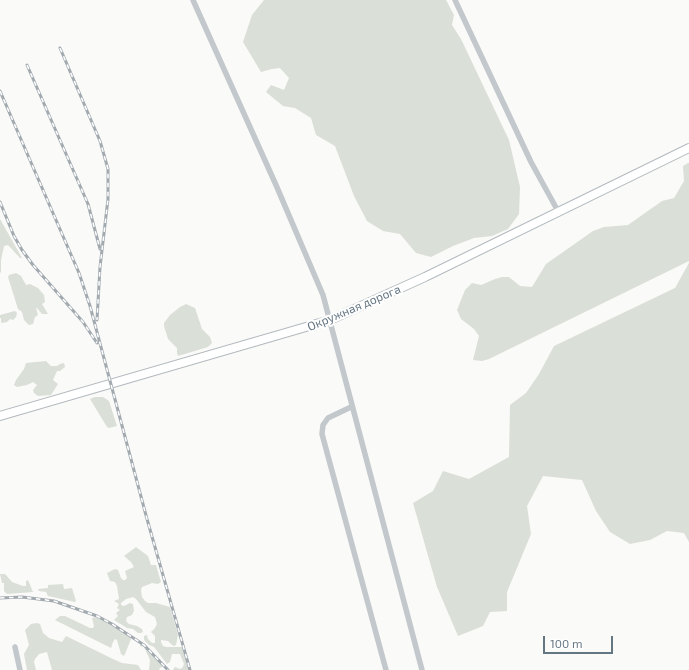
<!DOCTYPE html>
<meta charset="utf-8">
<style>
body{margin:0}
#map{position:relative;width:689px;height:670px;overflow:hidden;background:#fafaf8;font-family:"Exo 2",sans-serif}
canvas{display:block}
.scale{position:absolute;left:543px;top:636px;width:70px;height:18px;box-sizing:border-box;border:2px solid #657683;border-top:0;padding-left:5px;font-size:12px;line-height:14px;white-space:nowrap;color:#657683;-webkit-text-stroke:3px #fff;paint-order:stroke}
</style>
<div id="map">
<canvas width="689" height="670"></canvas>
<div class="scale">100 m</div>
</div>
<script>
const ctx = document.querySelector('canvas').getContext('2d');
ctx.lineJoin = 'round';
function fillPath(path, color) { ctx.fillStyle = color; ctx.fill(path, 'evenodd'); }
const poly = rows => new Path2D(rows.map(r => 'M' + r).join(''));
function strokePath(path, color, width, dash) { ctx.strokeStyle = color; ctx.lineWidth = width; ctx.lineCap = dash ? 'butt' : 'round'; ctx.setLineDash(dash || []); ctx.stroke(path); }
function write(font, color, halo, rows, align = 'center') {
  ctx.font = font + ' "Exo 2",sans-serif'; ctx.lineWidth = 4; ctx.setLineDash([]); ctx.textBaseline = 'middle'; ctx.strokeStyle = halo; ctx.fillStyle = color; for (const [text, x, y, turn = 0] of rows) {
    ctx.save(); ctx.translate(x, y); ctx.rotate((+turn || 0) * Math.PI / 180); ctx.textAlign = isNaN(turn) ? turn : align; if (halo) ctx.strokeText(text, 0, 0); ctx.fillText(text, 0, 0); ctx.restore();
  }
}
const green = poly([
 [264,0,446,0,454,15,452,25,461,39,509,140,520,187,519,214,508,229,492,236,474,238,453,246,431,257,416,253,400,234,383,231,367,221,354,196,335,146,316,135,311,118,295,108,283,106,266,92,271,85,284,90,289,78,280,68,272,69,261,72,243,42,252,15],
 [688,163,689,163,689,261,489,359,482,361,473,360,479,336,474,329,461,319,457,310,465,290,472,283,481,285,495,279,502,277,509,277,520,286,532,287,546,264,593,231,604,227,628,225,662,201,674,198,684,181,683,166],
 [0,219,22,258,20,258,8,245,4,246,1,260,1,272,0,273],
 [689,263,689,542,684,533,667,531,650,540,630,544,610,532,596,511,582,480,543,476,527,506,531,534,507,592,507,611,490,612,483,626,458,636,437,587,413,503,433,491,443,471,469,479,509,457,510,405,526,393,539,374,554,346,675,288],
 [16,273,21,276,26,285,30,284,38,288,44,295,45,302,42,304,48,314,42,314,37,308,36,308,38,315,35,317,33,324,29,325,24,320,22,312,18,309,8,277,9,275],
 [186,304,195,308,202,329,210,337,212,343,208,347,178,356,177,353,177,348,168,339,164,326,164,323,170,315,180,307],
 [15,311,17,313,16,317,13,320,10,319,7,322,2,323,1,322,1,318,0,318,0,315],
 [46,361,51,366,57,366,60,364,64,363,65,367,60,371,57,371,53,380,58,384,51,395,38,396,34,393,33,390,37,385,33,382,27,385,17,387,14,385,16,380,24,369,26,363],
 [95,397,103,397,109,401,117,426,109,428,107,427,90,399],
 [136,547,148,556,151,565,156,565,161,582,158,584,152,583,142,587,141,590,142,597,145,601,148,603,156,603,170,607,178,635,176,645,174,646,172,645,168,641,161,640,161,642,163,646,166,647,182,647,189,670,173,670,175,667,180,669,183,667,184,664,180,654,172,654,170,662,167,664,154,647,149,645,144,640,144,636,147,635,148,639,152,643,155,643,155,636,151,632,155,628,157,624,155,617,146,612,136,599,133,597,126,599,121,603,121,605,124,606,130,603,133,604,134,611,132,615,127,617,126,621,129,624,137,626,142,629,143,632,141,633,138,633,133,629,127,628,114,620,118,616,116,613,120,610,117,608,119,604,114,601,119,599,117,586,115,582,110,581,107,573,115,569,118,570,121,578,123,580,125,580,127,578,125,571,134,567,131,562,124,556],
 [0,574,5,574,12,582,23,586,26,586,26,581,28,580,33,592,7,594,4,591,4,583,2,583],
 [63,584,64,589,72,588,76,601,75,602,48,596,46,592,39,591,38,589,48,588,48,585],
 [60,616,65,616,90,628,93,628,94,626,92,618,95,617,112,624,130,636,131,639,125,654,124,656,121,654,117,640,115,639,113,642,111,648,55,620],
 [37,623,40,624,43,633,49,638,62,642,66,636,113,659,122,663,138,665,141,670,52,670,47,652,39,654,35,659,34,662,36,670,27,670,24,654,29,645,25,630,31,624],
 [140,643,164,666,160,668,159,670,149,670,150,660,144,647,140,646]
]);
const street = poly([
 [193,0,276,185,323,295,422,670],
 [455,0,531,162,559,213],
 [351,407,328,418,323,425,322,434,386,670],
 [15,647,20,670]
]);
const secondary = poly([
 [0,416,330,320,425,277,689,148]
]);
const rail = poly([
 [60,48,100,141,108,169,108,199,100,267,97,320],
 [27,65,88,204,100,249],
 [0,91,79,273,90,306,147,519,190,670],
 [0,202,14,236,22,250,33,265,83,322,97,343],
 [0,598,22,597,54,601,97,616,112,624,144,645,168,670]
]);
const streetNames = [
 ["Окружная дорога",354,308,-23]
];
fillPath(green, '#dadfd7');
strokePath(secondary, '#b3babf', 10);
strokePath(street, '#c3c8cc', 5.5);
strokePath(secondary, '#fff', 8);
strokePath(rail, '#a2aab0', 3);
strokePath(rail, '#fff', 1.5, [4.5]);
write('12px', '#657683', '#fff', streetNames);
</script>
